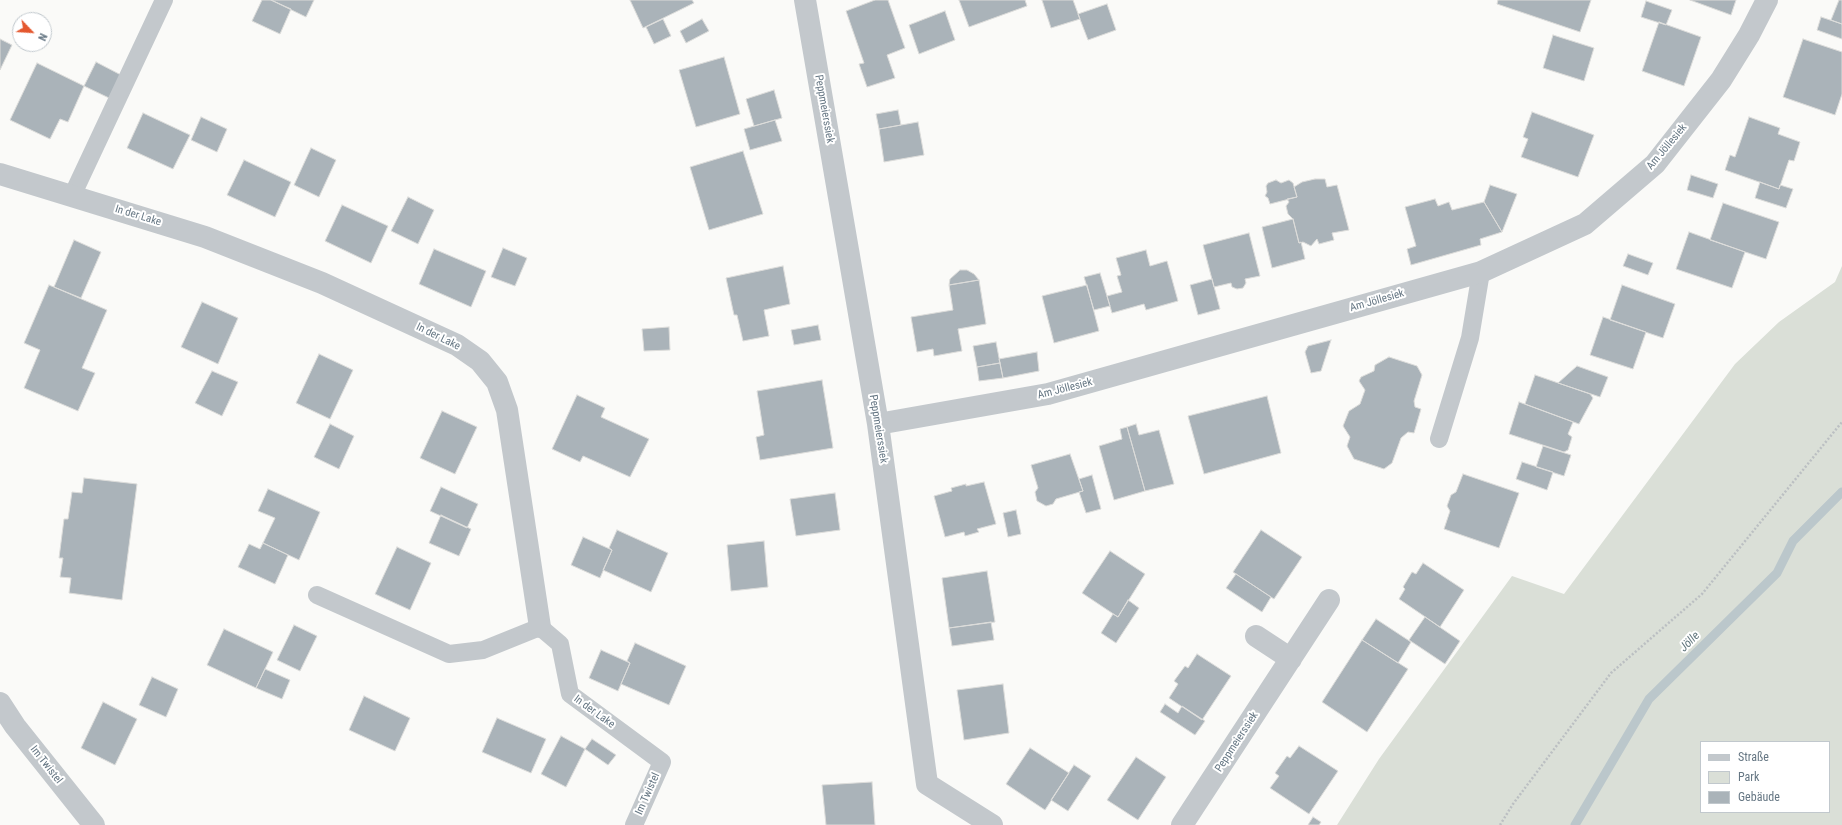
<!DOCTYPE html>
<meta charset="utf-8">
<style>
body{margin:0}
#map{position:relative;width:1842px;height:825px;overflow:hidden;background:#fafaf8;font-family:"Roboto Condensed",sans-serif}
canvas{display:block}
.legend{position:absolute;left:1700px;top:741px;width:130px;height:72px;box-sizing:border-box;background:#fff;border:1px solid #c1c8cd;margin:0;padding:5px 7px;list-style:none;font-size:12px;color:#657683}
.legend li{display:flex;align-items:center;gap:8px;height:20px}
.legend b{width:20px;border:1px solid #c1c8cd}
.north{position:absolute;left:12px;top:12px;width:40px;height:40px;box-sizing:border-box;background:#fff;border:1px solid #c1c8cd;border-radius:50%;rotate:115deg;font-size:11px;font-weight:700;line-height:16px;text-align:center;color:#657683}
.north::after{content:'';display:block;margin:auto;width:14px;height:18px;background:#e4572e;clip-path:polygon(50% 0,100% 100%,50% 72%,0 100%)}
</style>
<div id="map">
<canvas width="1842" height="825"></canvas>
<ul class="legend">
<li><b style="height:5px;background:#c3c8cc"></b>Straße</li>
<li><b style="height:11px;background:#dadfd7"></b>Park</li>
<li><b style="height:11px;background:#aab3b9"></b>Gebäude</li>
</ul>
<div class="north">N</div>
</div>
<script>
const ctx = document.querySelector('canvas').getContext('2d');
ctx.lineJoin = 'round';
function fillPath(path, color) { ctx.fillStyle = color; ctx.fill(path, 'evenodd'); }
const poly = rows => new Path2D(rows.map(r => 'M' + r).join(''));
function strokePath(path, color, width, dash) { ctx.strokeStyle = color; ctx.lineWidth = width; ctx.lineCap = dash ? 'butt' : 'round'; ctx.setLineDash(dash || []); ctx.stroke(path); }
function write(font, color, halo, rows, align = 'center') {
  ctx.font = font + ' "Roboto Condensed",sans-serif'; ctx.lineWidth = 4; ctx.setLineDash([]); ctx.textBaseline = 'middle'; ctx.strokeStyle = halo; ctx.fillStyle = color; for (const [text, x, y, turn = 0] of rows) {
    ctx.save(); ctx.translate(x, y); ctx.rotate((+turn || 0) * Math.PI / 180); ctx.textAlign = isNaN(turn) ? turn : align; if (halo) ctx.strokeText(text, 0, 0); ctx.fillText(text, 0, 0); ctx.restore();
  }
}
const green = poly([
 [1842,266,1842,825,1337,825,1379,759,1512,576,1564,594,1735,364,1779,322,1835,282],
 [1701,742,1829,742,1829,812,1701,812]
]);
const stream = poly([
 [1575,825,1649,699,1777,573,1793,541,1842,492]
]);
const building = poly([
 [262,0,271,0,291,9,280,34,252,21,262,0],
 [271,0,314,0,306,17,271,0],
 [630,0,692,0,694,3,643,28,630,0],
 [875,0,888,0,905,48,887,55,895,78,867,87,859,64,864,63,846,11,875,0],
 [959,0,1025,0,1027,6,969,27,959,0],
 [1042,0,1073,0,1080,19,1051,28,1042,0],
 [1498,0,1591,0,1580,32,1497,4,1498,0],
 [1690,0,1736,0,1731,15,1690,0],
 [1839,0,1842,0,1842,24,1831,20,1839,0],
 [1646,1,1672,10,1666,25,1641,17,1646,1],
 [1107,4,1116,30,1088,40,1078,14,1107,4],
 [945,11,955,40,919,54,909,25,945,11],
 [1821,17,1842,24,1842,39,1817,30,1821,17],
 [663,19,671,36,654,44,646,27,663,19],
 [702,19,709,31,686,43,680,31,702,19],
 [1659,22,1701,37,1684,86,1642,71,1659,22],
 [1553,35,1594,48,1584,81,1543,68,1553,35],
 [0,39,12,45,0,70,0,39],
 [1803,39,1842,52,1842,94,1835,115,1783,97,1803,39],
 [724,57,740,114,696,127,679,70,724,57],
 [96,62,121,75,109,98,84,86,96,62],
 [37,63,84,86,68,122,60,119,50,139,10,120,37,63],
 [774,90,782,118,754,126,746,99,774,90],
 [898,110,901,125,879,129,876,114,898,110],
 [1532,112,1594,135,1578,177,1521,157,1528,139,1523,137,1532,112],
 [143,113,190,135,173,169,127,148,143,113],
 [201,117,227,129,217,152,191,140,201,117],
 [1749,117,1780,128,1778,134,1800,142,1794,161,1789,160,1779,189,1725,170,1730,155,1735,157,1749,117],
 [775,120,782,141,750,150,744,129,775,120],
 [918,122,924,155,884,162,879,129,918,122],
 [311,148,336,160,319,197,294,185,311,148],
 [743,151,763,214,709,230,690,167,743,151],
 [244,160,291,182,275,217,227,195,244,160],
 [1691,175,1718,184,1713,198,1687,190,1691,175],
 [1315,179,1325,179,1327,187,1337,185,1349,230,1332,233,1334,240,1319,244,1317,239,1311,246,1303,242,1299,243,1293,219,1288,214,1286,206,1289,202,1287,199,1297,197,1294,187,1302,182,1315,179],
 [1276,180,1281,183,1289,180,1293,183,1297,197,1270,204,1268,198,1265,196,1267,192,1266,186,1268,183,1276,180],
 [1760,182,1779,189,1780,185,1793,189,1786,208,1755,198,1760,182],
 [1490,185,1517,194,1502,232,1484,202,1490,185],
 [408,197,434,210,418,244,391,231,408,197],
 [1435,199,1438,206,1449,202,1452,210,1484,202,1502,232,1480,239,1481,245,1411,265,1407,249,1416,246,1405,207,1435,199],
 [1723,203,1779,222,1766,259,1710,240,1723,203],
 [342,205,388,226,371,263,325,241,342,205],
 [1293,219,1299,243,1301,242,1305,259,1272,268,1262,227,1293,219],
 [1689,232,1745,252,1732,288,1676,269,1689,232],
 [1249,233,1260,276,1245,279,1246,283,1243,288,1237,289,1232,287,1231,283,1214,287,1203,245,1249,233],
 [74,240,101,252,81,298,54,287,74,240],
 [503,248,527,258,515,286,491,277,503,248],
 [434,249,486,271,471,307,419,284,434,249],
 [1146,250,1150,266,1167,261,1178,301,1146,310,1144,304,1112,313,1107,296,1122,292,1117,276,1121,275,1116,258,1146,250],
 [1628,254,1653,263,1648,275,1623,266,1628,254],
 [783,266,790,304,764,310,769,336,743,341,737,315,734,315,726,278,783,266],
 [960,270,967,270,974,274,979,280,949,285,950,279,960,270],
 [1100,273,1110,306,1094,310,1084,277,1100,273],
 [1212,279,1220,309,1198,315,1190,285,1212,279],
 [979,280,986,324,958,329,962,351,934,356,933,349,917,352,911,317,953,310,949,285,979,280],
 [49,285,107,310,82,368,95,373,78,411,24,388,40,350,24,343,49,285],
 [1087,285,1099,331,1054,343,1042,296,1087,285],
 [1622,285,1675,304,1663,338,1610,320,1622,285],
 [202,302,238,318,218,364,181,347,202,302],
 [1603,317,1646,332,1633,369,1590,355,1603,317],
 [818,325,821,340,794,345,791,330,818,325],
 [669,327,670,350,644,351,642,329,669,327],
 [1331,340,1321,371,1311,373,1305,352,1308,346,1331,340],
 [996,342,1000,363,977,367,973,346,996,342],
 [1037,352,1039,371,1003,378,999,359,1037,352],
 [319,354,353,370,330,419,296,403,319,354],
 [1389,357,1417,366,1422,375,1414,401,1415,407,1421,409,1414,433,1408,432,1401,438,1392,463,1384,469,1354,459,1347,446,1350,437,1343,426,1349,411,1360,404,1365,390,1359,381,1361,377,1374,371,1375,365,1389,357],
 [1000,363,1003,378,979,381,977,367,1000,363],
 [1577,366,1608,377,1600,397,1558,383,1577,366],
 [212,371,238,382,222,416,195,403,212,371],
 [1535,375,1590,394,1593,398,1579,424,1525,404,1535,375],
 [822,380,833,448,760,460,756,437,764,435,757,391,822,380],
 [577,395,605,408,601,417,649,439,630,477,583,456,580,462,552,449,577,395],
 [1267,396,1281,453,1204,474,1188,416,1267,396],
 [1519,402,1573,422,1568,434,1572,437,1568,450,1564,452,1509,434,1519,402],
 [442,411,477,427,455,474,420,458,442,411],
 [330,424,354,436,339,469,314,457,330,424],
 [1136,424,1139,435,1159,430,1174,484,1145,491,1127,427,1136,424],
 [1127,427,1145,491,1114,500,1099,446,1122,439,1120,429,1127,427],
 [1543,446,1571,455,1564,476,1536,467,1543,446],
 [1070,454,1083,491,1056,499,1053,504,1046,506,1037,501,1035,492,1038,488,1031,465,1070,454],
 [1522,462,1553,472,1547,490,1516,479,1522,462],
 [1463,474,1519,493,1499,548,1444,529,1450,511,1447,506,1451,495,1456,492,1463,474],
 [1092,475,1101,509,1086,513,1079,492,1083,491,1079,479,1092,475],
 [84,478,137,484,122,600,69,593,71,578,60,577,63,558,59,558,64,519,68,519,72,492,82,493,84,478],
 [984,482,996,524,977,529,979,532,965,536,964,532,945,537,934,496,952,491,951,488,966,484,966,486,984,482],
 [441,487,478,504,467,528,430,511,441,487],
 [268,489,320,512,299,560,263,543,275,518,258,511,268,489],
 [835,493,840,530,796,536,790,499,835,493],
 [1016,510,1021,534,1008,537,1003,513,1016,510],
 [441,515,471,529,459,556,429,543,441,515],
 [617,530,668,553,651,592,603,570,612,550,609,548,617,530],
 [1261,530,1302,557,1274,599,1233,572,1261,530],
 [583,537,612,550,600,578,571,565,583,537],
 [764,541,768,587,731,591,727,545,764,541],
 [263,543,288,555,275,584,238,567,249,544,260,549,263,543],
 [397,547,431,563,410,610,375,594,397,547],
 [1110,551,1145,574,1118,617,1082,593,1110,551],
 [1423,563,1464,590,1440,627,1399,599,1405,589,1403,587,1412,572,1416,574,1423,563],
 [987,571,995,622,949,628,942,578,987,571],
 [1236,574,1271,597,1262,612,1226,588,1236,574],
 [1128,600,1139,608,1116,643,1101,633,1113,614,1118,617,1128,600],
 [1425,617,1460,641,1445,664,1409,640,1425,617],
 [1376,619,1411,642,1398,663,1362,640,1376,619],
 [991,622,994,640,952,646,949,628,991,622],
 [294,625,317,636,300,671,277,660,294,625],
 [224,629,273,652,256,688,207,665,224,629],
 [1362,640,1408,669,1367,732,1322,702,1362,640],
 [635,643,686,666,669,705,621,684,630,663,627,661,635,643],
 [601,650,630,663,618,691,589,678,601,650],
 [1197,654,1231,676,1202,720,1169,698,1178,684,1174,681,1185,666,1188,668,1197,654],
 [265,669,290,680,282,699,256,688,265,669],
 [152,677,178,689,166,717,139,705,152,677],
 [1003,684,1009,733,964,740,957,690,1003,684],
 [364,696,410,718,395,751,349,730,364,696],
 [103,702,137,719,115,765,81,748,103,702],
 [1165,704,1178,713,1182,706,1205,721,1195,735,1160,712,1165,704],
 [497,718,546,739,531,773,482,752,497,718],
 [561,736,585,749,566,787,541,774,561,736],
 [592,739,616,755,608,765,585,749,592,739],
 [1299,746,1338,771,1309,814,1270,788,1279,776,1275,773,1287,756,1290,758,1299,746],
 [1030,748,1069,773,1045,810,1006,784,1030,748],
 [1136,757,1166,777,1138,820,1107,800,1136,757],
 [1074,765,1091,776,1068,811,1051,800,1074,765],
 [872,782,875,825,826,825,822,785,872,782],
 [1313,817,1321,822,1319,825,1308,825,1313,817]
]);
const path = poly([
 [1500,825,1513,804,1611,673,1702,594,1842,422]
]);
const lane = poly([
 [72,196,164,0],
 [1439,439,1470,338,1481,272],
 [317,595,449,654,483,650,540,627,560,644,570,694,662,762,634,825]
]);
const street = poly([
 [805,0,878,424,927,784,992,825],
 [0,174,205,237,322,283,457,345,480,361,497,382,507,410,540,627],
 [878,424,1048,394,1481,272,1585,224,1655,164,1721,80,1749,35,1767,0],
 [1256,636,1291,659],
 [0,703,15,726,94,825],
 [1182,825,1329,600]
]);
const streetNames = [
 ["Peppmeierssiek",824,109,80],
 ["Am Jöllesiek",1667,147,-50],
 ["In der Lake",138,216,17],
 ["Am Jöllesiek",1377,301,-16],
 ["In der Lake",438,337,26],
 ["Am Jöllesiek",1065,389,-14],
 ["Peppmeierssiek",878,429,81],
 ["In der Lake",594,712,36],
 ["Peppmeierssiek",1237,742,-57],
 ["Im Twistel",46,765,52],
 ["Im Twistel",648,794,-66]
];
const waterNames = [
 ["Jölle",1690,642,-45]
];
fillPath(green, '#dadfd7');
strokePath(stream, '#bbc7cb', 9);
fillPath(building, '#aab3b9');
strokePath(building, '#dcdcda', 1);
strokePath(path, '#bbbfc2', 2.5, [2, 2]);
strokePath(lane, '#c3c8cc', 18);
strokePath(street, '#c3c8cc', 22);
write('11px', '#657683', '#fff', streetNames);
write('italic 12px', '#60757c', '#fff', waterNames);
</script>
